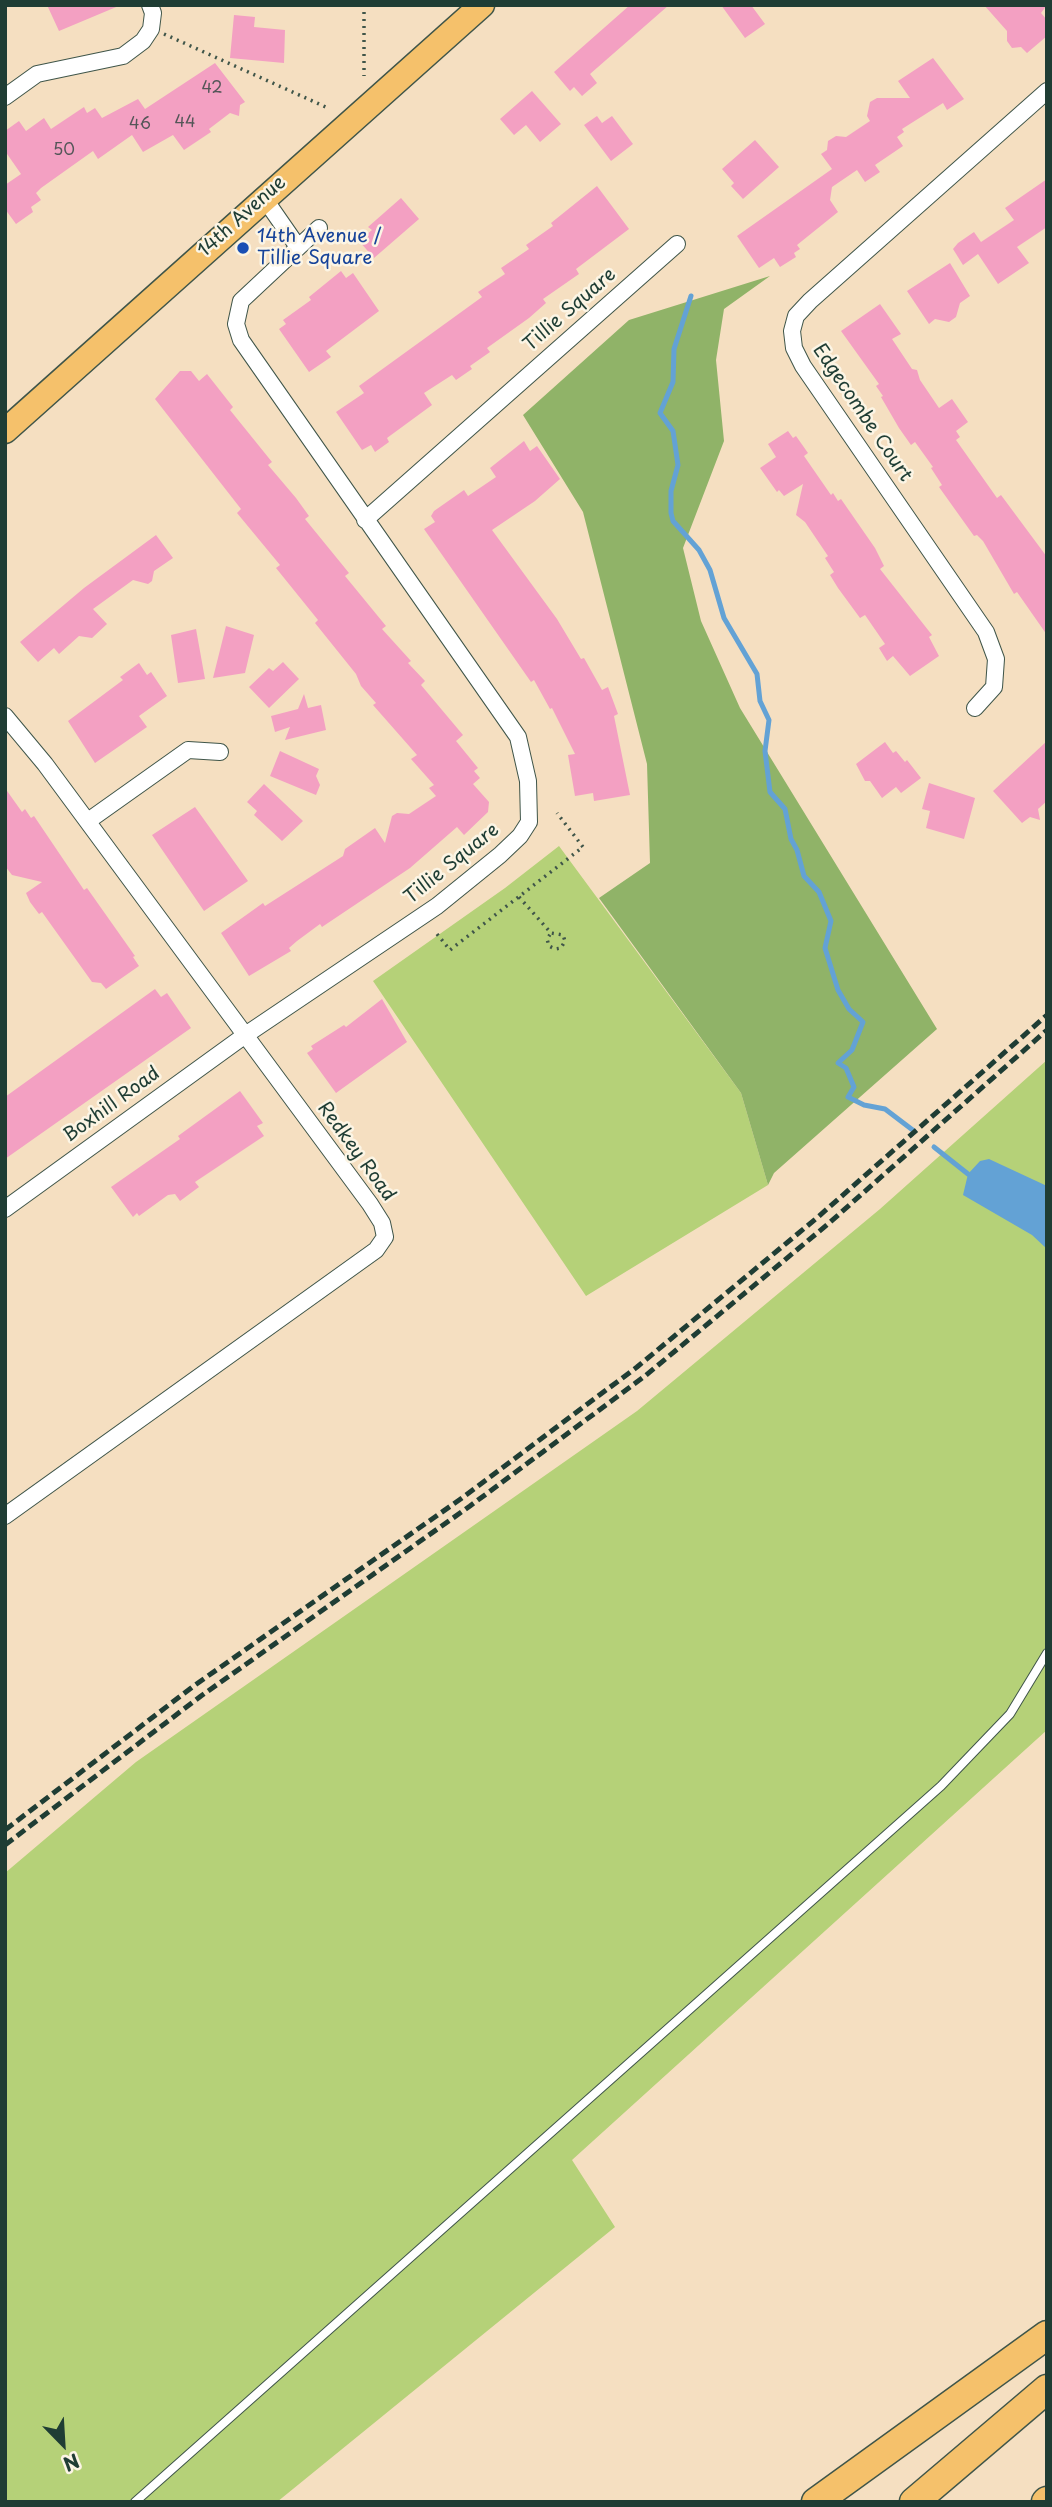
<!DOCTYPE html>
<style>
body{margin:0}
#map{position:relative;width:1052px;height:2507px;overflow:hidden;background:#f5dfc1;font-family:"Playpen Sans",sans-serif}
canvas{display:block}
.frame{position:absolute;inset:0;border:7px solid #1f3d34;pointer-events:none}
.north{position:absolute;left:28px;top:2409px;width:70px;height:70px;-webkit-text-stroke:5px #fcf5e5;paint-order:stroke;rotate:156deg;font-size:19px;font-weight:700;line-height:28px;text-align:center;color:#1f3d34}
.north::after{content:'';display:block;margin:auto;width:24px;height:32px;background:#1f3d34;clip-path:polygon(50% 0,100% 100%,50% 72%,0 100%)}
</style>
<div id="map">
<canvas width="1052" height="2507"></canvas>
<div class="frame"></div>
<div class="north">N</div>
</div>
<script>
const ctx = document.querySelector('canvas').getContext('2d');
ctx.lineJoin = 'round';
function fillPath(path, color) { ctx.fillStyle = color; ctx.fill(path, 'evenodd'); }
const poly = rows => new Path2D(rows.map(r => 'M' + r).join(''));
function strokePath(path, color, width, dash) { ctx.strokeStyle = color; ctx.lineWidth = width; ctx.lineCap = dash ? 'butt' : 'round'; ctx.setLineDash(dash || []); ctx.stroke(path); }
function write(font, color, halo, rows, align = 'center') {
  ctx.font = font + ' "Playpen Sans",sans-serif'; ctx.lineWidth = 5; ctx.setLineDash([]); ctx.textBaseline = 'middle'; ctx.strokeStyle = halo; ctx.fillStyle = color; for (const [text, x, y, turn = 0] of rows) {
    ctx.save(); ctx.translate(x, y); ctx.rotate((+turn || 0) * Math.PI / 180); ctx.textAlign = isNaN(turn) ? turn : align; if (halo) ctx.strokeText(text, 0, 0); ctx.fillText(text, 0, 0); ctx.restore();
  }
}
const green = poly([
 [559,846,741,1093,768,1185,586,1296,373,981,505,888],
 [1047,1060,1047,1730,572,2160,615,2227,277,2502,5,2502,5,1873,136,1762,637,1411,880,1209]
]);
const forest = poly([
 [770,276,724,309,716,360,724,441,683,548,701,621,740,708,937,1029,774,1173,768,1185,741,1093,599,898,650,863,647,764,583,512,523,415,629,320]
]);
const water = poly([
 [989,1159,1047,1186,1047,1249,1032,1235,963,1195,968,1174,980,1161]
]);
const stream = poly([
 [691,296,674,349,673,382,660,413,673,431,678,465,671,491,671,513,673,521,699,550,710,570,724,618,757,674,760,701,769,720,765,751,770,792,785,809,791,839,797,850,804,876,819,892,831,921,825,948,838,990,849,1009,863,1022,852,1050,838,1063,846,1068,854,1087,848,1097,864,1105,885,1109,914,1131],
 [934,1147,968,1174]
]);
const building = poly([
 [47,5,121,5,59,31],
 [630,5,669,5,590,74,597,83,582,96,574,87,570,91,554,72],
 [721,5,751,5,765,24,745,38],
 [984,5,1047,5,1041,13,1047,20,1047,36,1027,53,1021,47,1012,48,1007,41,1007,31],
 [234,15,255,17,254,27,285,30,284,63,230,58],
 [933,58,964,99,947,110,943,103,902,129,904,132,897,137,903,146,875,165,880,172,865,182,857,170,832,187,830,200,838,212,797,245,800,249,794,253,796,257,780,267,774,258,759,268,737,236,832,169,821,154,827,150,828,141,836,136,846,137,870,121,867,116,870,102,877,98,910,98,898,81],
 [215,63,245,102,240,105,239,116,230,113,209,129,211,132,184,150,173,135,143,152,132,135,98,159,93,151,41,188,36,193,41,200,31,207,33,212,16,224,5,209,5,185,21,174,5,151,5,131,19,121,26,131,44,118,51,129,84,107,87,113,95,108,102,118,138,99,145,109],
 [532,91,561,124,540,142,526,125,514,135,500,119],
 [597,116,602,123,612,116,633,144,611,161,584,125],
 [755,140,779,167,743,199,731,186,734,183,722,169],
 [1047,179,1047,227,1017,247,1029,263,998,284,978,254,963,265,953,249,958,243,974,232,981,242,1014,220,1005,208],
 [597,186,629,229,576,269,579,274,543,299,546,303,529,318,487,348,490,352,470,366,472,369,456,380,452,375,424,393,432,405,387,438,389,442,375,452,371,445,362,450,336,412,364,393,359,386,482,297,478,292,505,274,501,268,529,249,526,245,553,226,551,223],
 [401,198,419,219,374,258,359,241,372,230,368,227],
 [950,263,970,296,960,303,956,317,949,322,935,319,929,324,907,291],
 [341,271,346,278,353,273,379,311,326,351,331,357,309,372,279,329,286,324,283,320,311,300,309,297],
 [880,304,901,334,892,339,912,369,917,370,920,380,939,408,952,399,968,422,956,431,960,437,956,440,997,498,1001,495,1047,557,1047,635,1017,592,1014,594,983,541,977,535,974,536,939,487,942,485,931,468,933,467,915,442,911,445,899,428,881,397,883,396,876,386,879,384,841,331],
 [180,371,191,371,199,381,207,374,233,407,230,410,272,462,268,465,296,498,309,516,305,519,349,573,345,576,386,626,382,629,411,661,408,663,425,681,421,685,463,735,456,741,478,768,474,771,480,778,473,784,489,802,488,812,464,835,457,827,410,868,322,927,320,924,297,941,289,948,291,951,249,976,221,933,263,903,265,906,343,856,345,849,375,828,385,843,392,816,397,813,409,814,436,796,429,788,434,785,411,759,417,755,373,705,376,703,361,686,356,674,315,623,318,620,276,568,280,565,237,513,241,509,155,399],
 [788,431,793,438,796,436,808,453,804,456,831,495,833,493,838,501,841,499,875,548,884,566,880,569,932,635,929,637,939,656,910,676,893,656,887,661,879,648,885,644,865,615,860,618,838,588,830,575,834,572,825,558,828,556,805,522,796,515,803,484,784,496,779,490,777,492,760,468,776,457,768,444],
 [524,441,530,451,537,446,560,479,535,501,492,530,557,619,581,659,584,658,602,690,608,687,618,714,614,716,630,795,594,801,593,793,575,796,568,755,575,754,552,708,550,709,534,680,531,682,424,529,435,522,431,516,434,511,464,490,468,496,496,477,490,468],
 [156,535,173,558,154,571,152,581,148,584,133,580,93,609,107,624,92,638,79,636,59,654,54,648,38,662,20,642,84,588],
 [226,626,254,635,245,673,213,678],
 [196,629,205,679,178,683,171,635],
 [283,662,299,679,269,708,249,687,269,668,273,671],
 [139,663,147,675,151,672,167,696,139,716,147,727,95,763,68,721,123,680,120,677],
 [304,694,308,708,321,705,326,730,285,740,290,727,275,732,271,716,298,709],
 [1047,741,1047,801,1038,809,1040,820,1030,817,1022,823,993,791],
 [885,742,893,753,896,751,905,762,907,760,921,778,901,793,896,787,882,798,870,781,865,781,856,764],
 [280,751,319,769,316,776,320,785,316,795,270,776],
 [929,783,975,798,964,839,926,828,930,811,922,809],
 [264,784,303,821,282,841,254,815,257,811,247,802],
 [5,788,22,812,25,809,31,818,34,816,84,890,87,888,135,956,133,957,139,966,106,989,101,983,92,982,42,912,39,914,30,902,26,893,42,882,12,875,5,866],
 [195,807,248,881,204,911,152,835],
 [155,989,161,997,167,993,191,1028,5,1159,5,1097],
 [382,999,407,1042,336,1093,307,1053,313,1049,311,1046,344,1025,346,1027],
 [240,1091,263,1123,257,1126,264,1136,195,1182,199,1187,180,1201,175,1194,168,1195,139,1216,137,1213,133,1217,111,1187,180,1139,178,1136]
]);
const path = poly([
 [364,5,364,76],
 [164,34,328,108],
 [519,897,551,933,563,935,565,941,561,948,555,949,549,946,547,939,551,933],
 [437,934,450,950,583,847,557,813]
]);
const lane = poly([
 [135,2502,941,1786,1010,1714,1047,1653]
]);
const street = poly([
 [5,97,37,74,123,56,143,41,151,29,153,13,150,5],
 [264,198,298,247],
 [365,520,677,244],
 [975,708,994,687,996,659,986,632,803,366,794,348,792,331,796,316,810,301,1047,91],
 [5,716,45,764,370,1204,382,1223,385,1237,376,1250,5,1516],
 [88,821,188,750,220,752],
 [5,1209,244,1036,437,906,500,855,520,836,529,822,528,781,518,737,241,340,236,324,241,301,319,228]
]);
const primary = poly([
 [5,431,482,5]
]);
const highway = poly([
 [816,2502,1047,2335],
 [914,2502,1047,2389],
 [1046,2502,1047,2501]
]);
const rail = poly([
 [5,1830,195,1685,462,1498,637,1367,818,1217,1047,1015],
 [5,1845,201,1696,470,1506,645,1376,828,1224,1047,1030]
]);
const markers = [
 [243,248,7,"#1a4fb4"]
];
const numberNames = [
 ["42",212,89],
 ["44",185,123],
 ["46",140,125],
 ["50",64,151]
];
const streetNames = [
 ["14th Avenue",242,217,-42],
 ["Tillie Square",570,310,-41],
 ["Edgecombe Court",862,413,56],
 ["Tillie Square",452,864,-39],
 ["Boxhill Road",112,1105,-36],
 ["Redkey Road",356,1152,54]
];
const transitNames = [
 ["14th Avenue /",257,237],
 ["Tillie Square",257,259]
];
fillPath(green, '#b5d178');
fillPath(forest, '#90b368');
fillPath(water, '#63a2d5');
strokePath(stream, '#63a2d5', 5);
fillPath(building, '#f3a0c2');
strokePath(lane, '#3f5549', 10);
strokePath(street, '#3f5549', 18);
strokePath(primary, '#3f5549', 27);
strokePath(highway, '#3f5549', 31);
strokePath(path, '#3f5549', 3.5, [2, 5]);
strokePath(lane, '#fff', 8);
strokePath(street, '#fff', 16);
strokePath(primary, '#f5c16b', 24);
strokePath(highway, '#f5c16b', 28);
strokePath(rail, '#1f3d34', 5, [10, 5]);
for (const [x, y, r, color] of markers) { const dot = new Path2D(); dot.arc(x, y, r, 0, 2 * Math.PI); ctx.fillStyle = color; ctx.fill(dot); strokePath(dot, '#fcf5e5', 2.5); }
write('16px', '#545658', null, numberNames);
write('19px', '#1f3d34', '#fcf5e5', streetNames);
write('19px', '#164399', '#fcf5e5', transitNames, 'left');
</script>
